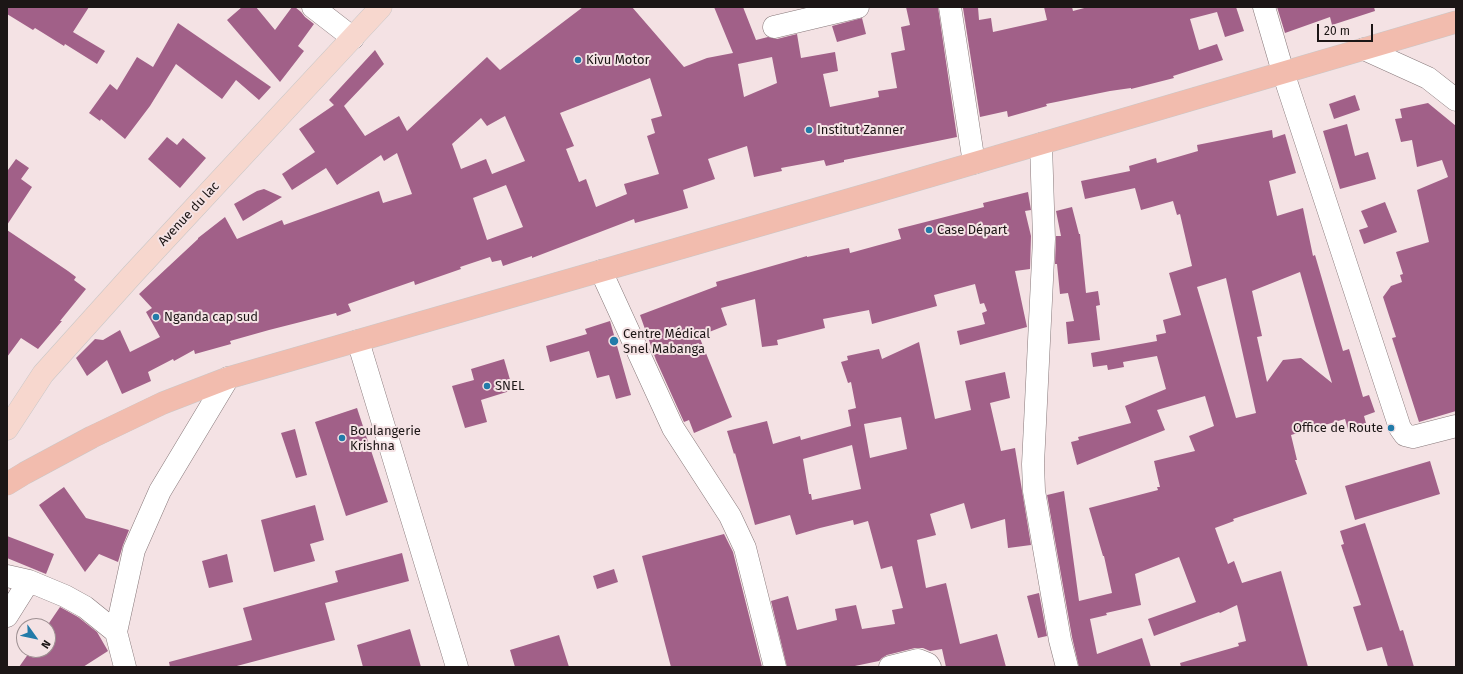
<!DOCTYPE html>
<meta charset="utf-8">
<style>
body{margin:0}
#map{position:relative;width:1463px;height:674px;overflow:hidden;background:#f4e2e4;font-family:"Fira Sans",sans-serif}
canvas{display:block}
.frame{position:absolute;inset:0;border:8px solid #1c1616;pointer-events:none}
.north{position:absolute;left:16px;top:618px;width:40px;height:40px;box-sizing:border-box;background:#f4e2e4;border:1px solid #9e9092;border-radius:50%;rotate:123deg;font-size:11px;font-weight:700;line-height:16px;text-align:center;color:#1c1616}
.north::after{content:'';display:block;margin:auto;width:14px;height:18px;background:#227ba9;clip-path:polygon(50% 0,100% 100%,50% 72%,0 100%)}
.scale{position:absolute;left:1317px;top:24px;width:56px;height:18px;box-sizing:border-box;border:2px solid #1c1616;border-top:0;padding-left:5px;font-size:12px;line-height:14px;white-space:nowrap;color:#1c1616;-webkit-text-stroke:3px #f4e2e4;paint-order:stroke}
</style>
<div id="map">
<canvas width="1463" height="674"></canvas>
<div class="frame"></div>
<div class="north">N</div>
<div class="scale">20 m</div>
</div>
<script>
const ctx = document.querySelector('canvas').getContext('2d');
ctx.lineJoin = 'round';
function fillPath(path, color) { ctx.fillStyle = color; ctx.fill(path, 'evenodd'); }
const poly = rows => new Path2D(rows.map(r => 'M' + r).join(''));
function strokePath(path, color, width, dash) { ctx.strokeStyle = color; ctx.lineWidth = width; ctx.lineCap = dash ? 'butt' : 'round'; ctx.setLineDash(dash || []); ctx.stroke(path); }
function write(font, color, halo, rows, align = 'center') {
  ctx.font = font + ' "Fira Sans",sans-serif'; ctx.lineWidth = 4; ctx.setLineDash([]); ctx.textBaseline = 'middle'; ctx.strokeStyle = halo; ctx.fillStyle = color; for (const [text, x, y, turn = 0] of rows) {
    ctx.save(); ctx.translate(x, y); ctx.rotate((+turn || 0) * Math.PI / 180); ctx.textAlign = isNaN(turn) ? turn : align; if (halo) ctx.strokeText(text, 0, 0); ctx.fillText(text, 0, 0); ctx.restore();
  }
}
const building = poly([
 [7,7,89,7,73,32,105,51,97,64,65,44,64,46,35,28,33,30,7,14],
 [242,7,256,7,275,30,292,7,295,7,301,12,305,17,314,24,298,46,304,51,280,82,227,20],
 [583,7,632,7,684,67,707,58,733,53,714,7,743,7,756,40,768,37,777,39,797,34,801,58,835,52,838,71,823,74,830,107,879,97,878,91,897,88,891,53,905,50,901,27,910,25,906,7,938,7,957,137,844,160,844,162,826,166,824,160,781,168,782,171,754,177,747,146,708,159,715,179,683,190,688,208,635,223,634,219,532,258,532,256,503,266,501,260,492,262,490,257,460,267,461,269,415,285,414,281,348,304,351,311,337,316,336,313,269,330,230,341,231,344,195,354,194,350,174,361,173,359,148,372,151,381,122,394,107,360,87,376,76,358,95,339,103,340,120,330,130,352,160,337,146,312,152,308,139,294,198,239,198,238,225,217,237,239,282,220,284,225,379,191,383,203,412,194,397,153,384,161,381,155,337,185,326,168,292,190,282,174,315,152,299,129,334,105,329,100,375,50,384,64,344,106,365,136,399,116,407,131,487,57,500,70],
 [772,57,777,83,744,97,738,64],
 [650,78,662,116,651,119,655,133,647,136,659,174,624,184,627,194,596,207,586,179,579,182,566,149,574,146,560,113],
 [505,116,525,161,492,174,486,159,461,169,452,144,481,118,487,126],
 [506,185,523,227,487,240,473,198],
 [978,7,979,20,991,18,993,32,1047,20,1044,7,1072,7,1073,11,1088,7,1236,7,1244,31,1225,37,1217,12,1190,19,1199,50,1217,44,1223,60,1173,76,1174,78,1131,89,1131,88,1110,91,1046,104,1047,106,1008,117,1007,111,980,117,963,8],
 [1277,7,1374,7,1375,11,1332,25,1330,17,1285,33],
 [862,18,866,34,837,42,832,26],
 [178,23,271,87,259,100,236,80,222,99,176,64,150,106,125,139,101,119,100,121,89,113,110,84,117,90,137,57,153,67],
 [1355,95,1360,110,1334,119,1329,104],
 [1428,103,1456,126,1456,411,1419,422,1392,338,1396,337,1383,297,1391,286,1402,282,1400,275,1403,274,1396,252,1429,242,1417,190,1448,177,1442,160,1417,167,1412,140,1401,142,1395,119,1402,118,1400,109],
 [1347,124,1355,156,1368,152,1376,179,1340,189,1323,131],
 [1272,130,1273,138,1285,134,1296,173,1269,181,1277,216,1303,208,1313,256,1315,255,1343,351,1349,349,1363,397,1369,395,1375,412,1364,416,1367,427,1349,433,1345,419,1291,435,1297,460,1295,460,1307,494,1233,519,1234,521,1215,528,1228,564,1234,561,1242,583,1281,571,1308,667,1181,667,1180,663,1239,646,1238,643,1246,641,1237,605,1220,613,1219,612,1154,636,1148,619,1196,602,1179,557,1135,574,1141,605,1106,613,1107,615,1090,619,1097,654,1142,638,1151,667,1079,667,1072,637,1047,495,1064,491,1079,601,1112,593,1104,556,1103,556,1089,508,1158,490,1157,487,1160,487,1154,461,1195,451,1189,436,1214,426,1205,396,1157,410,1165,430,1077,465,1071,442,1079,440,1078,437,1131,423,1125,406,1166,389,1157,356,1123,362,1124,367,1108,370,1107,365,1093,367,1091,353,1157,341,1156,335,1166,333,1163,320,1181,315,1169,273,1192,266,1180,214,1177,215,1173,201,1141,210,1135,188,1085,199,1081,181,1130,171,1129,166,1156,158,1157,163,1198,151,1197,145],
 [1300,272,1315,325,1332,383,1301,358,1283,360,1267,382,1257,337,1262,336,1252,291],
 [1226,278,1256,413,1236,418,1197,287],
 [167,137,177,145,183,138,206,158,180,188,148,159],
 [16,159,29,168,21,179,32,187,7,225,7,170,8,170],
 [264,189,282,197,243,221,234,204,257,191],
 [1028,192,1031,210,1025,211,1031,236,1030,269,1015,271,1027,327,960,345,957,331,985,324,982,313,987,311,984,303,980,304,975,284,934,295,937,306,872,324,869,310,823,319,825,328,777,340,778,345,762,347,755,299,721,308,727,325,699,336,732,417,694,433,689,420,684,422,656,360,640,315,717,286,716,282,807,256,807,257,849,248,850,253,901,239,898,229,984,207,983,203],
 [1385,202,1397,232,1364,244,1359,230,1368,227,1361,211],
 [1072,207,1079,234,1080,234,1086,293,1098,291,1100,305,1096,306,1100,340,1068,344,1066,322,1074,321,1068,293,1060,294,1057,264,1055,264,1056,236,1061,236,1056,211],
 [7,230,68,271,76,277,74,280,86,289,60,321,62,321,38,349,21,338,7,357],
 [610,321,631,395,616,399,609,375,597,378,589,351,550,362,546,346,587,334,585,329],
 [919,342,935,419,971,410,965,381,1005,372,1010,398,990,403,1001,451,1015,448,1031,545,1008,548,1005,519,971,529,964,503,930,514,936,535,917,540,926,588,946,583,960,644,997,634,1006,667,946,667,942,649,930,651,923,648,915,648,887,655,882,658,879,661,850,667,787,667,771,601,788,596,797,630,837,620,835,609,856,605,862,629,895,624,892,610,903,608,892,566,881,569,868,521,854,525,853,520,820,528,796,535,790,515,755,525,735,453,734,454,727,431,767,421,773,444,800,436,801,440,851,426,848,410,856,408,851,382,848,383,841,362,848,360,847,356,879,349,882,359],
 [901,417,907,449,870,458,864,424],
 [852,445,861,489,812,500,811,494,809,494,803,459],
 [504,359,513,390,481,400,487,422,465,428,452,386,474,380,471,369],
 [357,408,388,502,346,516,315,422],
 [295,429,307,475,296,478,281,433],
 [1430,461,1440,494,1355,520,1345,486],
 [64,487,86,518,129,530,123,545,118,562,99,554,85,572,39,505],
 [315,505,324,540,310,544,315,561,274,572,261,520],
 [1365,523,1400,631,1403,630,1414,667,1388,667,1382,647,1367,651,1353,607,1361,605,1341,545,1344,544,1340,531],
 [724,534,733,552,762,667,671,667,642,556],
 [7,536,54,554,46,574,7,558],
 [402,553,409,581,325,603,335,640,233,667,170,667,169,662,252,640,243,608,338,582,335,571],
 [227,554,233,582,209,588,202,561],
 [614,569,618,582,597,589,593,576],
 [1039,593,1047,636,1038,638,1027,596],
 [60,607,78,617,97,632,108,651,83,667,19,667,31,650,48,650,47,626],
 [410,629,421,667,363,667,357,645],
 [559,635,569,667,515,667,510,650]
]);
const minor = poly([
 [313,7,353,38],
 [950,7,974,163],
 [1264,7,1283,72,1400,428,1405,435,1413,437,1456,426],
 [774,27,858,7],
 [1364,49,1428,78,1456,100],
 [1041,144,1044,239,1033,464,1034,491,1060,640,1067,667],
 [601,271,673,428,730,516,745,548,775,667],
 [358,341,457,667],
 [7,576,29,581,65,596,85,607,116,632],
 [7,616,29,581],
 [125,667,116,632,134,550,160,491,228,378],
 [890,667,918,660,928,664,930,667]
]);
const major = poly([
 [7,429,43,374,132,275,381,7]
]);
const highway = poly([
 [7,484,25,473,92,437,163,403,228,378,879,191,1456,22]
]);
const markers = [
 [578,60,4,"#227ba9"],
 [809,130,4,"#227ba9"],
 [929,230,4,"#227ba9"],
 [156,317,4,"#227ba9"],
 [614,341,5,"#227ba9"],
 [487,386,4,"#227ba9"],
 [1391,428,4,"#227ba9"],
 [342,438,4,"#227ba9"]
];
const poiNames = [
 ["Kivu Motor",586,60],
 ["Institut Zanner",817,130],
 ["Case Départ",937,230],
 ["Nganda cap sud",164,317],
 ["Centre Médical",623,334],
 ["Snel Mabanga",623,349],
 ["SNEL",495,386],
 ["Office de Route",1383,428,"right"],
 ["Boulangerie",350,431],
 ["Krishna",350,446]
];
const streetNames = [
 ["Avenue du lac",189,214,-47]
];
fillPath(building, '#a16088');
strokePath(minor, '#87787a', 23);
strokePath(major, '#c9c7c7', 23);
strokePath(highway, '#c9c7c7', 23);
strokePath(minor, '#fff', 22);
strokePath(major, '#f7d7ce', 22);
strokePath(highway, '#f2bcae', 22);
for (const [x, y, r, color] of markers) { const dot = new Path2D(); dot.arc(x, y, r, 0, 2 * Math.PI); ctx.fillStyle = color; ctx.fill(dot); strokePath(dot, '#f4e2e4', 1.5); }
write('13px', '#1c1616', '#f4e2e4', poiNames, 'left');
write('13px', '#1c1616', '#f4e2e4', streetNames);
</script>
